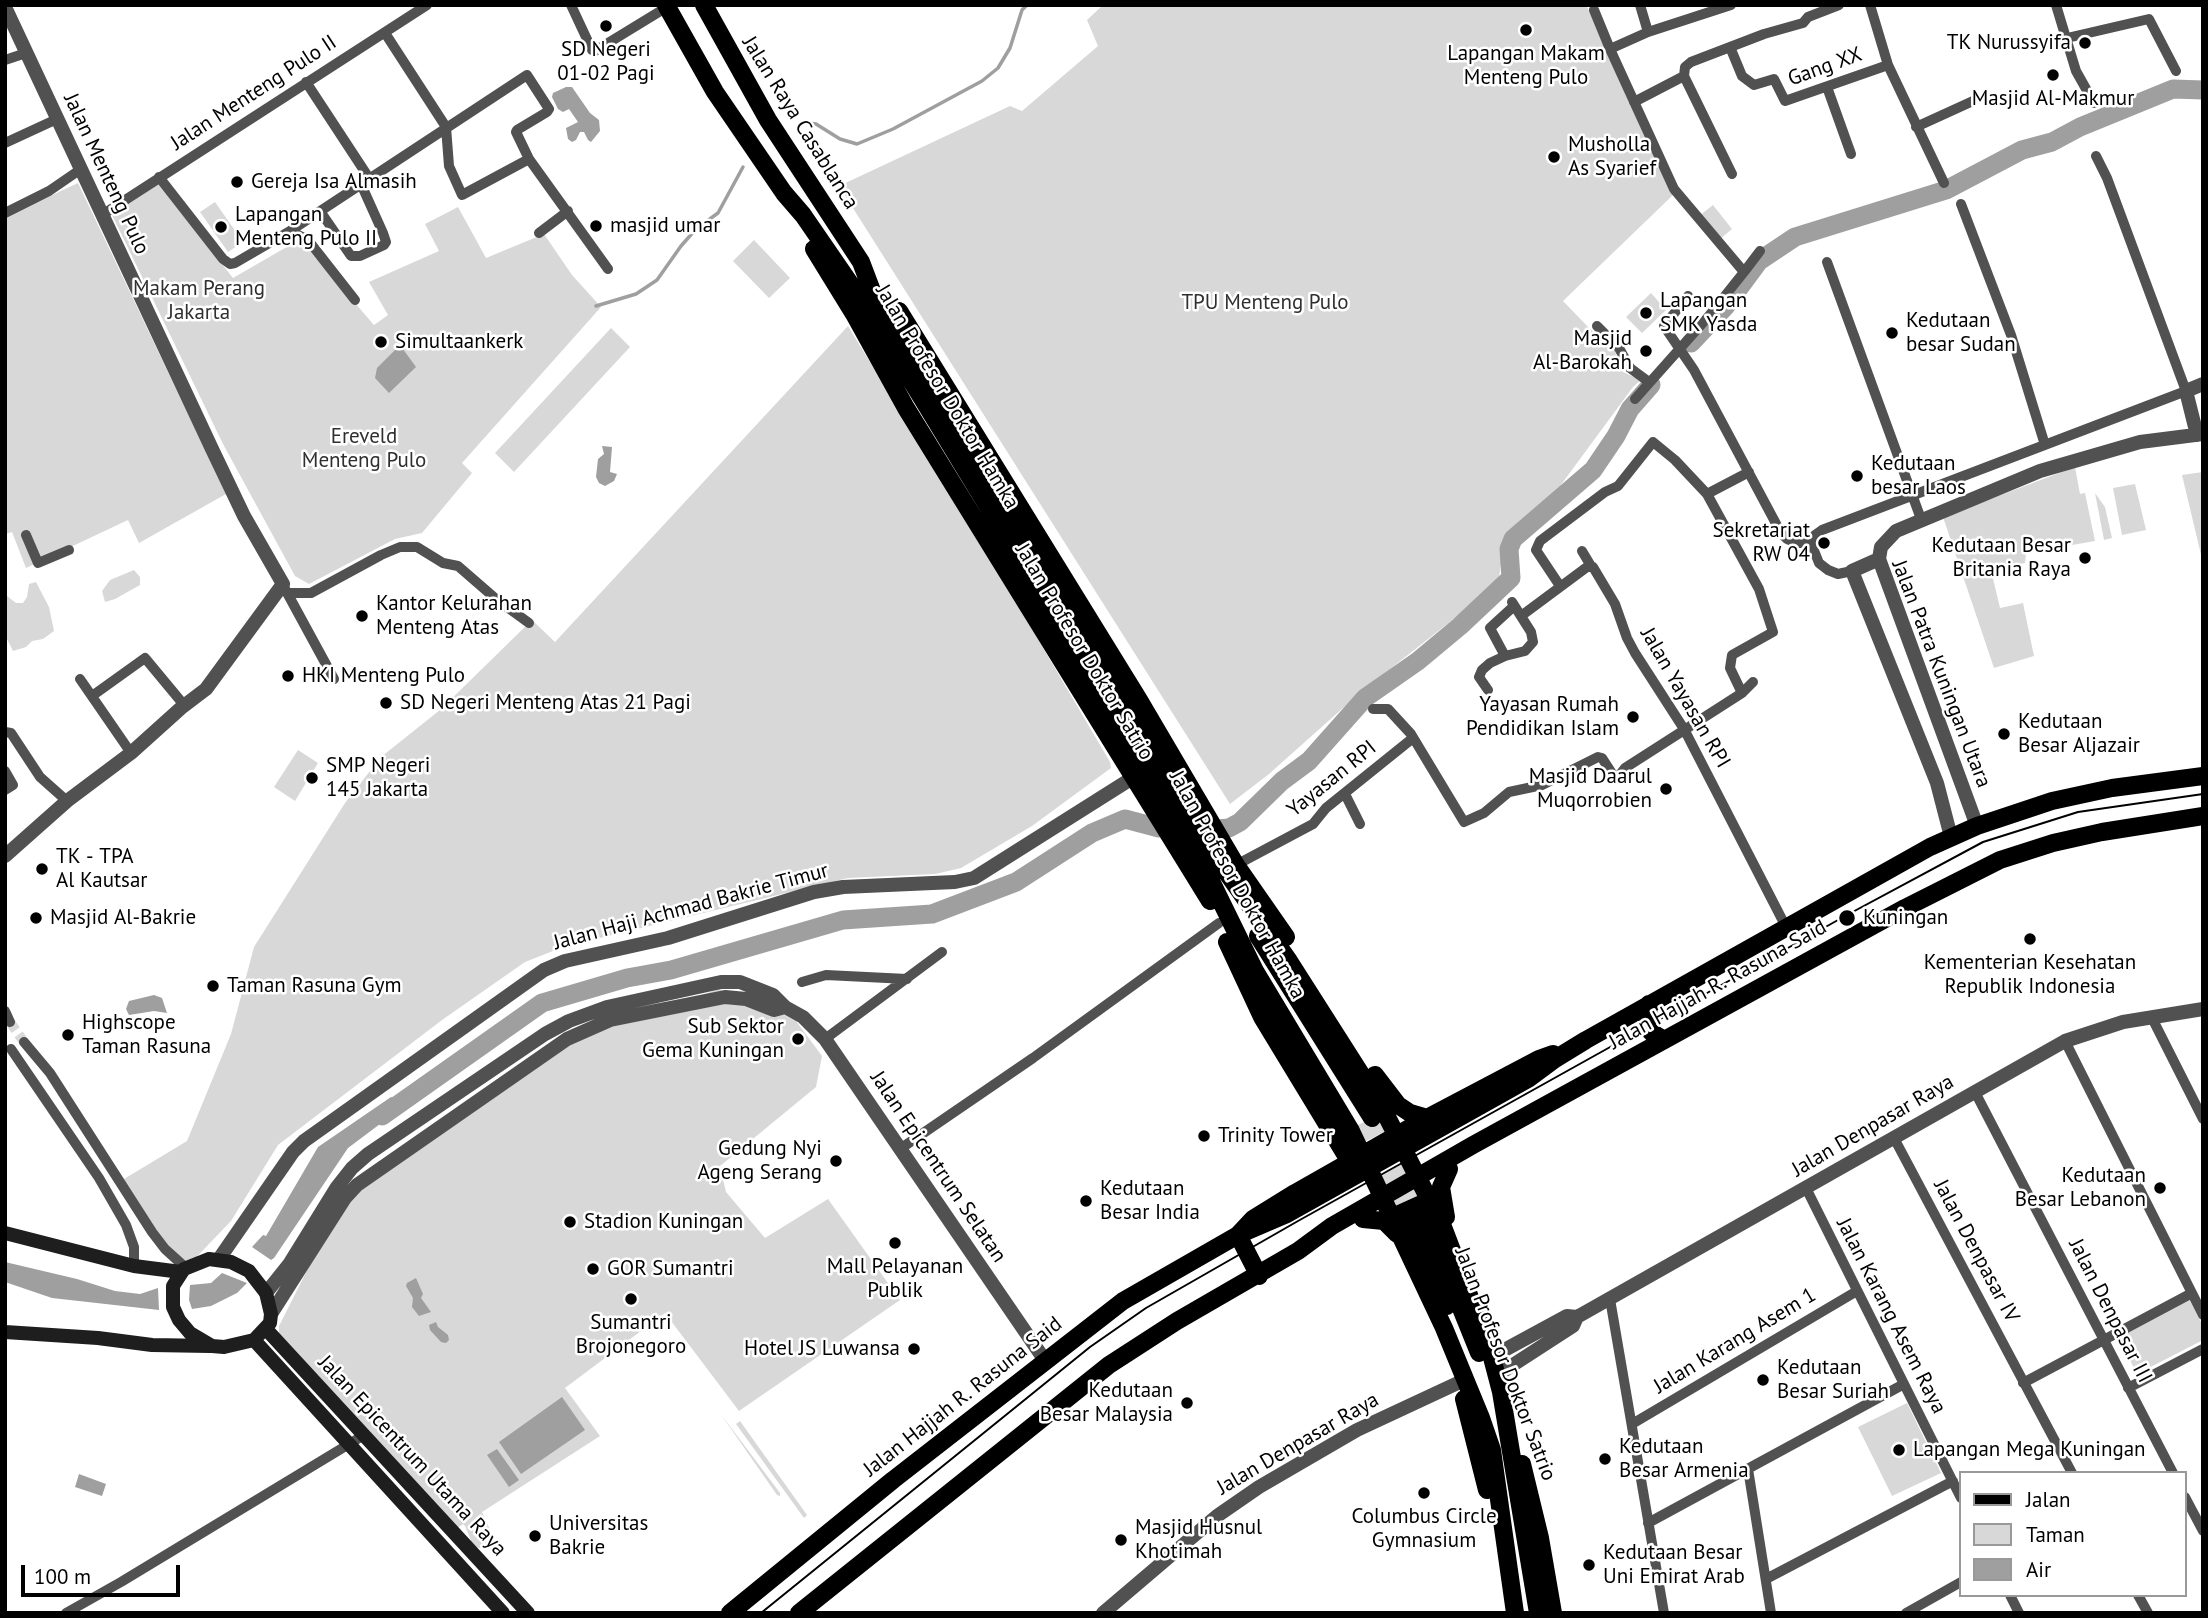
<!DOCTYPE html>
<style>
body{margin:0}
#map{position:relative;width:2208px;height:1618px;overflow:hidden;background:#fff;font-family:"PT Sans",sans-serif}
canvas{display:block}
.frame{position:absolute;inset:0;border:7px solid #000;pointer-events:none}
.legend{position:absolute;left:1959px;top:1471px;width:228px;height:126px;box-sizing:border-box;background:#fff;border:2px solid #999;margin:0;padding:9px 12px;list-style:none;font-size:21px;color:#000}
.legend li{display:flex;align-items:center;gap:14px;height:35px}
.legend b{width:35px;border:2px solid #999}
.scale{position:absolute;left:21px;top:1565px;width:159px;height:32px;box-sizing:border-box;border:4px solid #000;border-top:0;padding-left:9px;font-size:21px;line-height:24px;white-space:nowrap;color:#000;-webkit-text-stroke:5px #fff;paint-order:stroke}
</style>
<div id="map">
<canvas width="2208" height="1618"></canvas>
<div class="frame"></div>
<ul class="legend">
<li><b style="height:9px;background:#000"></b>Jalan</li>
<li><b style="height:19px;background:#d8d8d8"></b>Taman</li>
<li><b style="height:19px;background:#9f9f9f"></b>Air</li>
</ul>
<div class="scale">100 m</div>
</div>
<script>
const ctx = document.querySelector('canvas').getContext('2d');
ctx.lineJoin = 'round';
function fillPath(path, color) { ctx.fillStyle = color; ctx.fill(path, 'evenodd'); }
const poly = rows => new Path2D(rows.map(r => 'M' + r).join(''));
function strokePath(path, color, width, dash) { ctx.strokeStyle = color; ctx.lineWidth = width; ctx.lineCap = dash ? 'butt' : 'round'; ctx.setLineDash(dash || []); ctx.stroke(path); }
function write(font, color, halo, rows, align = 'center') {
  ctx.font = font + ' "PT Sans",sans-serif'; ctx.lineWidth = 5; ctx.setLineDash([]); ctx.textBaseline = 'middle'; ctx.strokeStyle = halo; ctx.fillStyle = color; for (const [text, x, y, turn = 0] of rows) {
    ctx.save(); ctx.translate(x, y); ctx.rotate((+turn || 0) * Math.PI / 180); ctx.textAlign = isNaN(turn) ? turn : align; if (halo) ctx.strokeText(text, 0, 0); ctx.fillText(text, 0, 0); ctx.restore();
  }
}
const green = poly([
 [1103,5,1586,5,1634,102,1673,195,1563,301,1591,330,1614,349,1623,372,1641,380,1633,387,1552,497,1505,538,1498,584,1362,691,1269,774,1230,804,839,186,1010,106,1022,111,1098,46,1087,20],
 [78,183,226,494,139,543,128,520,26,568,12,532,5,534,5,217],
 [159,184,233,278,297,241,305,245,374,325,388,315,369,282,439,251,425,224,458,207,486,258,544,234,572,275,601,307,462,463,472,473,422,533,395,539,309,584,295,576,223,444,112,215],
 [215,202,243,242,228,252,200,212],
 [1713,205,1732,229,1719,240,1699,216],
 [754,240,790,278,769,298,733,261],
 [1651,293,1666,310,1642,333,1626,317],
 [848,326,1022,612,1110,762,1111,768,1032,826,961,868,935,874,848,878,563,947,525,962,442,1020,278,1145,231,1221,186,1268,119,1182,187,1141,231,1034,254,947,345,803,381,757,440,710,532,620,555,642],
 [611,328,630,347,514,472,495,453],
 [2075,467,2080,494,2085,493,2095,541,2026,553,2025,563,1991,570,2000,608,2023,603,2034,656,1994,668,1943,517],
 [2203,472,2203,563,2182,475],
 [2135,484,2146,530,2122,535,2113,488],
 [2095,493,2105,507,2112,538,2104,540],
 [134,570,140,577,140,585,115,599,105,602,102,591,110,580],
 [36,582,49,607,54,631,43,639,32,641,26,647,13,651,5,635,5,597,7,596,16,603,23,603,27,597,29,584],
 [298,750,318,763,295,801,274,787],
 [719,989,751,998,796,1021,822,1056,816,1087,720,1166,726,1192,765,1238,828,1199,900,1300,739,1411,665,1313,565,1388,600,1436,482,1512,492,1534,494,1547,478,1548,472,1543,465,1526,463,1524,456,1529,279,1336,279,1326,350,1185,567,1033,641,1005,687,1000],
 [2188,1297,2203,1326,2203,1340,2137,1374,2117,1335],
 [1907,1403,1941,1473,1892,1496,1858,1427],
 [720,1413,780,1493,780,1496,777,1495],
 [740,1421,807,1515,804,1518,736,1424]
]);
const water = poly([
 [566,87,572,87,590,113,599,120,600,131,591,142,588,140,584,132,580,132,576,140,572,142,568,139,566,128,578,122,569,109,563,112,558,109,552,97,553,93],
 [400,345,416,367,389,393,375,378,377,368],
 [602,446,612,447,610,472,617,474,614,481,605,486,599,483,596,477,598,459,604,454],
 [154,995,162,998,167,1013,154,1011,129,1015,126,1009,129,1001],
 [391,1097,408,1103,348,1148,274,1258,271,1260,252,1247,263,1235,266,1236,318,1147],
 [5,1262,77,1279,115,1291,140,1294,158,1288,159,1310,52,1298,5,1282],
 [222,1273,247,1283,237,1293,211,1306,192,1309,189,1300,190,1285,211,1283],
 [416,1278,423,1294,421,1298,431,1312,419,1316,412,1307,413,1298,406,1286,407,1283],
 [436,1322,438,1327,448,1335,449,1340,446,1343,441,1342,430,1330,429,1325],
 [562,1397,585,1430,521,1474,499,1442],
 [497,1449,519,1480,509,1487,487,1455],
 [79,1474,106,1484,102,1496,75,1487]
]);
const stream = poly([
 [803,122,816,124,840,139,857,144,893,129,982,81,998,68,1010,48,1022,10,1027,5],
 [596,306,636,294,657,280,681,246,696,229,718,213,743,167]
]);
const river = poly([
 [1691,343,1725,307,1759,261,1795,237,1946,190,2022,150,2052,142,2080,127,2173,89,2203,90],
 [1217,829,1229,828,1240,822,1282,781,1309,761,1365,698,1418,661,1460,626,1511,578,1509,549,1513,539,1593,470,1616,436,1630,409,1651,385],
 [382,1116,542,1003,627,978,671,970,843,920,932,914,1016,882,1092,833,1125,819,1159,828]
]);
const minorTunnel = poly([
 [10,1022,24,1042]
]);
const primaryTunnel = poly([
 [1372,1118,1424,1217],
 [1360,1124,1411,1223]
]);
const minor = poly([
 [571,5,592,50,595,51,667,7],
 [1640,5,1648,32,1731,5],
 [1870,5,1888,65,1944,183],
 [2056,5,2076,71,2094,103],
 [1594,10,1610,49],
 [385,33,446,127,449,166,462,195,529,159],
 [2067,38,2149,19,2176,71],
 [1730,47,1742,76,1754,85,1774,79,1785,101,1888,65],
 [5,60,26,53],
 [1684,76,1732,174],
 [306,82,369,178],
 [1827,87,1851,154],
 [1634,102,1684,76,1685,67,1691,62,1764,34,1803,23,1808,17,1839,5],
 [1916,127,1973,101],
 [5,143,57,119],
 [159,177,223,259,230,264,235,263,290,231,527,75,549,109,547,112,517,130,516,132,529,159,608,269],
 [1961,204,2011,335,2045,445],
 [320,211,351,256,360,256,384,245,386,242,383,233,361,184],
 [5,213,49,191,81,169],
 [102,215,427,5],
 [290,231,308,240,355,300],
 [539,233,568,211],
 [1827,262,1921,519],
 [1744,272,1760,251],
 [1688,296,1664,326,1694,370,1781,533,1787,539,1796,543,1811,543],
 [1597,326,1619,348,1630,368,1649,382],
 [1635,399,1708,317,1744,272,1674,189,1610,49,1648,32],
 [1707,494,1749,472],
 [26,535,38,563,69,550],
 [1811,543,1815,535,1822,530,2186,391,2107,178,2096,156],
 [1811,543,1819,563,1828,570,1838,574,1852,571],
 [1582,551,1591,566],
 [1560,586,1536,550,1540,541,1605,492,1618,486,1653,442,1675,460,1707,494,1759,589,1773,632,1732,655,1730,668,1742,693],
 [285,589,334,679],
 [288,593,311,593,381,555,400,547,417,547,443,563,458,566,496,599,529,623],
 [1521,616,1587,567,1593,567,1615,604,1627,638,1635,653,1684,729,1786,927],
 [1505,656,1490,628,1514,606],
 [80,679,131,753],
 [1488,690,1479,677,1482,670,1490,663,1505,656,1525,651,1533,642,1531,632,1512,602],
 [92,696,145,658,184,705],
 [1373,709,1388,709,1411,734,1464,822,1484,813,1509,792,1542,785,1598,757,1602,758,1613,775,1618,777,1625,768,1742,693,1753,682],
 [5,732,11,733,40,777,67,801],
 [5,771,13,785,5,790],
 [1345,794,1360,824],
 [1236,865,1313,824,1326,808,1413,738],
 [802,982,826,975,907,979],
 [5,1011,10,1022],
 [2151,1016,2203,1119],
 [825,1039,942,952],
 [2065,1041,2203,1315],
 [24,1042,50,1073,152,1232,165,1249,186,1268],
 [11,1049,99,1178,126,1225,134,1247,134,1266],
 [1975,1092,2173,1473],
 [1894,1138,2072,1473],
 [900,1149,1033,1058,1219,923],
 [1806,1188,1961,1498],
 [1610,1299,1664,1613],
 [2023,1383,2192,1293],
 [2128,1388,2203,1349],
 [1632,1424,1857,1291],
 [1748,1469,1771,1613],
 [2185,1497,2203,1531],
 [1648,1523,1904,1384],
 [1766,1579,1953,1481],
 [2010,1595,2019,1613],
 [2138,1595,2148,1613],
 [66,1613,121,1582,364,1435],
 [1906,1613,1961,1582]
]);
const tertiary = poly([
 [5,7,212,449,244,516,283,584,206,689,181,708,131,753,67,801,5,856],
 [2197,435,2186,391,2203,384],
 [1879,559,1852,571,1937,783,1951,837],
 [1977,826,1879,559,1881,547,1896,531,2040,471,2140,442,2203,434],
 [219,1259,293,1152,304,1141,544,970,565,961,668,938,814,892,843,887,955,882,974,878,1134,777],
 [266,1293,290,1263,337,1187,352,1168,368,1154,545,1034,569,1021,607,1007,721,982,740,982,773,995,785,1007,803,1017,825,1039,1046,1362],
 [271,1314,345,1198,357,1185,567,1039,610,1020,725,997,746,999,774,1010,785,1007],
 [1497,1354,1567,1316,1577,1317],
 [1502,1372,1573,1326,1577,1317,2065,1041,2123,1022,2203,1009],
 [1103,1613,1217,1516,1259,1487,1357,1430,1460,1382]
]);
const secondary = poly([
 [5,1233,134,1266,181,1272],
 [209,1259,231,1262,249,1271,266,1293,271,1314,270,1323,254,1340,224,1347,212,1346,190,1333,179,1320,173,1307,173,1286,184,1269,209,1259],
 [266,1329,528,1613],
 [5,1332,98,1338,152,1345,210,1346],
 [254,1340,503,1613]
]);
const primary = poly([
 [666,5,715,92,784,193,803,215,869,311,1191,840,1255,971,1351,1131,1444,1328,1481,1418,1492,1450,1515,1613],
 [704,5,768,120,861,262,872,291,1213,853,1289,961,1382,1107,1443,1227,1490,1350,1501,1392,1538,1613],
 [814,249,854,314,906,408,1210,901],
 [899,311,1139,700,1236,865,1238,878],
 [1238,868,1286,937],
 [1258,936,1372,1118],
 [1227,942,1262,1017,1350,1162],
 [1649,1004,1647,1027,1651,1032,1664,1040],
 [1375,1075,1398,1105,1410,1113,1427,1118],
 [1424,1217,1479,1353],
 [1446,1217,1441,1187,1449,1169],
 [1363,1219,1384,1221,1397,1234],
 [1411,1223,1447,1306],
 [1394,1228,1395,1216,1426,1202,1437,1208],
 [1259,1276,1238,1235,1287,1214,1528,1079,1555,1059,1586,1040,1930,847,1977,826,2052,801,2112,788,2203,776],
 [1464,1399,1487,1490],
 [1522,1464,1540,1538,1553,1613],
 [730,1613,893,1480,1123,1301,1238,1235,1253,1219,1295,1193,1427,1118,1539,1059,1553,1054],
 [799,1613,1109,1365,1177,1321,1298,1251,1332,1226,1473,1145,1905,908,2000,860,2053,843,2102,832,2203,816]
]);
const tram = poly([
 [761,1613,1090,1347,1146,1308,1298,1221,1847,915,1983,842,2078,812,2203,794]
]);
const markers = [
 [606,26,7,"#000"],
 [1526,30,7,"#000"],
 [2085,43,7,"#000"],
 [2053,75,7,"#000"],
 [1554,157,7,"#000"],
 [237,182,7,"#000"],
 [596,226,7,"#000"],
 [221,227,7,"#000"],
 [1646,313,7,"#000"],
 [1892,333,7,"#000"],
 [381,342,7,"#000"],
 [1646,351,7,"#000"],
 [1857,476,7,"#000"],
 [1824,543,7,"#000"],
 [2085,558,7,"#000"],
 [362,616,7,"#000"],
 [288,676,7,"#000"],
 [386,703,7,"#000"],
 [1633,717,7,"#000"],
 [2004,734,7,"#000"],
 [312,778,7,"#000"],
 [1666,789,7,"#000"],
 [42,869,7,"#000"],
 [36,918,7,"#000"],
 [1847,918,9,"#000"],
 [2030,939,7,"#000"],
 [213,986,7,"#000"],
 [68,1035,7,"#000"],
 [798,1039,7,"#000"],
 [1204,1136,7,"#000"],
 [836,1161,7,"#000"],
 [2160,1188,7,"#000"],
 [1086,1201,7,"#000"],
 [570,1222,7,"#000"],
 [895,1243,7,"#000"],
 [593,1269,7,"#000"],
 [631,1299,7,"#000"],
 [914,1349,7,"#000"],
 [1763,1380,7,"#000"],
 [1187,1403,7,"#000"],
 [1899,1450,7,"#000"],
 [1605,1459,7,"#000"],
 [1424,1493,7,"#000"],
 [535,1536,7,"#000"],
 [1121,1540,7,"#000"],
 [1589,1565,7,"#000"]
];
const poiNames = [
 ["TK Nurussyifa",2071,43,"right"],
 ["SD Negeri",606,50,"center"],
 ["01-02 Pagi",606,74,"center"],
 ["Lapangan Makam",1526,54,"center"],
 ["Menteng Pulo",1526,78,"center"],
 ["Masjid Al-Makmur",2053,99,"center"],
 ["Musholla",1568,145],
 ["As Syarief",1568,169],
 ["Gereja Isa Almasih",251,182],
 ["Lapangan",235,215],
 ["Menteng Pulo II",235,239],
 ["masjid umar",610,226],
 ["Lapangan",1660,301],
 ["SMK Yasda",1660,325],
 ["Kedutaan",1906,321],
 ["besar Sudan",1906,345],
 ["Masjid",1632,339,"right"],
 ["Al-Barokah",1632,363,"right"],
 ["Simultaankerk",395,342],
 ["Kedutaan",1871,464],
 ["besar Laos",1871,488],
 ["Sekretariat",1810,531,"right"],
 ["RW 04",1810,555,"right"],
 ["Kedutaan Besar",2071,546,"right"],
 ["Britania Raya",2071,570,"right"],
 ["Kantor Kelurahan",376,604],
 ["Menteng Atas",376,628],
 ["HKI Menteng Pulo",302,676],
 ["SD Negeri Menteng Atas 21 Pagi",400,703],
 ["Yayasan Rumah",1619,705,"right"],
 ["Pendidikan Islam",1619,729,"right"],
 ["Kedutaan",2018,722],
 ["Besar Aljazair",2018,746],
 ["SMP Negeri",326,766],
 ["145 Jakarta",326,790],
 ["Masjid Daarul",1652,777,"right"],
 ["Muqorrobien",1652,801,"right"],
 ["TK - TPA",56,857],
 ["Al Kautsar",56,881],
 ["Masjid Al-Bakrie",50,918],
 ["Kuningan",1863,918],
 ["Kementerian Kesehatan",2030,963,"center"],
 ["Republik Indonesia",2030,987,"center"],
 ["Taman Rasuna Gym",227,986],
 ["Highscope",82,1023],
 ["Taman Rasuna",82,1047],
 ["Sub Sektor",784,1027,"right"],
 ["Gema Kuningan",784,1051,"right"],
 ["Trinity Tower",1218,1136],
 ["Gedung Nyi",822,1149,"right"],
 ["Ageng Serang",822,1173,"right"],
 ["Kedutaan",2146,1176,"right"],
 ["Besar Lebanon",2146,1200,"right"],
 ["Kedutaan",1100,1189],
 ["Besar India",1100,1213],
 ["Stadion Kuningan",584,1222],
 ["Mall Pelayanan",895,1267,"center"],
 ["Publik",895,1291,"center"],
 ["GOR Sumantri",607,1269],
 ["Sumantri",631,1323,"center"],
 ["Brojonegoro",631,1347,"center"],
 ["Hotel JS Luwansa",900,1349,"right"],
 ["Kedutaan",1777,1368],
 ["Besar Suriah",1777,1392],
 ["Kedutaan",1173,1391,"right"],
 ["Besar Malaysia",1173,1415,"right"],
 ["Kedutaan",1619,1447],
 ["Besar Armenia",1619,1471],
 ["Lapangan Mega Kuningan",1913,1450],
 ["Columbus Circle",1424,1517,"center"],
 ["Gymnasium",1424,1541,"center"],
 ["Universitas",549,1524],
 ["Bakrie",549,1548],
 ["Masjid Husnul",1135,1528],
 ["Khotimah",1135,1552],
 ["Kedutaan Besar",1603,1553],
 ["Uni Emirat Arab",1603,1577]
];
const streetNames = [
 ["Gang XX",1825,67,-20],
 ["Jalan Menteng Pulo II",254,93,-33],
 ["Jalan Raya Casablanca",800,123,58],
 ["Jalan Menteng Pulo",106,174,65],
 ["Jalan Profesor Doktor Hamka",947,397,59],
 ["Jalan Profesor Doktor Satrio",1084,652,59],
 ["Jalan Patra Kuningan Utara",1941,674,69],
 ["Jalan Yayasan RPI",1685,698,60],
 ["Yayasan RPI",1332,779,-39],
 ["Jalan Profesor Doktor Hamka",1237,885,61],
 ["Jalan Haji Achmad Bakrie Timur",691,907,-15],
 ["Jalan Hajjah R. Rasuna Said",1718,985,-29],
 ["Jalan Denpasar Raya",1873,1126,-30],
 ["Jalan Epicentrum Selatan",938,1167,56],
 ["Jalan Denpasar IV",1976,1251,62],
 ["Jalan Denpasar III",2110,1311,63],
 ["Jalan Karang Asem Raya",1891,1316,63],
 ["Jalan Karang Asem 1",1735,1341,-31],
 ["Jalan Profesor Doktor Satrio",1505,1364,69],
 ["Jalan Hajjah R. Rasuna Said",963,1397,-38],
 ["Jalan Denpasar Raya",1298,1444,-30],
 ["Jalan Epicentrum Utama Raya",412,1456,47]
];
const parkNames = [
 ["Makam Perang",199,289],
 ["Jakarta",199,313],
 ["TPU Menteng Pulo",1265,303],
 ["Ereveld",364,437],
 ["Menteng Pulo",364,461]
];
fillPath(green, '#d8d8d8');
fillPath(water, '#9f9f9f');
strokePath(stream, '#9f9f9f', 3.5);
strokePath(river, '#9f9f9f', 19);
strokePath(minorTunnel, '#d9d9d9', 10, [10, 5]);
strokePath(primaryTunnel, '#d9d9d9', 18, [18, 9]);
strokePath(minor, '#515151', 10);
strokePath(tertiary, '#515151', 14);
strokePath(secondary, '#1e1e1e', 14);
strokePath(primary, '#000', 18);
strokePath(tram, '#000', 2);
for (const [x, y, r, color] of markers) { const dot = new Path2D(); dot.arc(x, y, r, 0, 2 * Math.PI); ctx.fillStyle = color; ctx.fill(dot); strokePath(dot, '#fff', 2.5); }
write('21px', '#000', '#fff', poiNames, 'left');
write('21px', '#000', '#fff', streetNames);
write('21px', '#2f2f2f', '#fff', parkNames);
</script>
